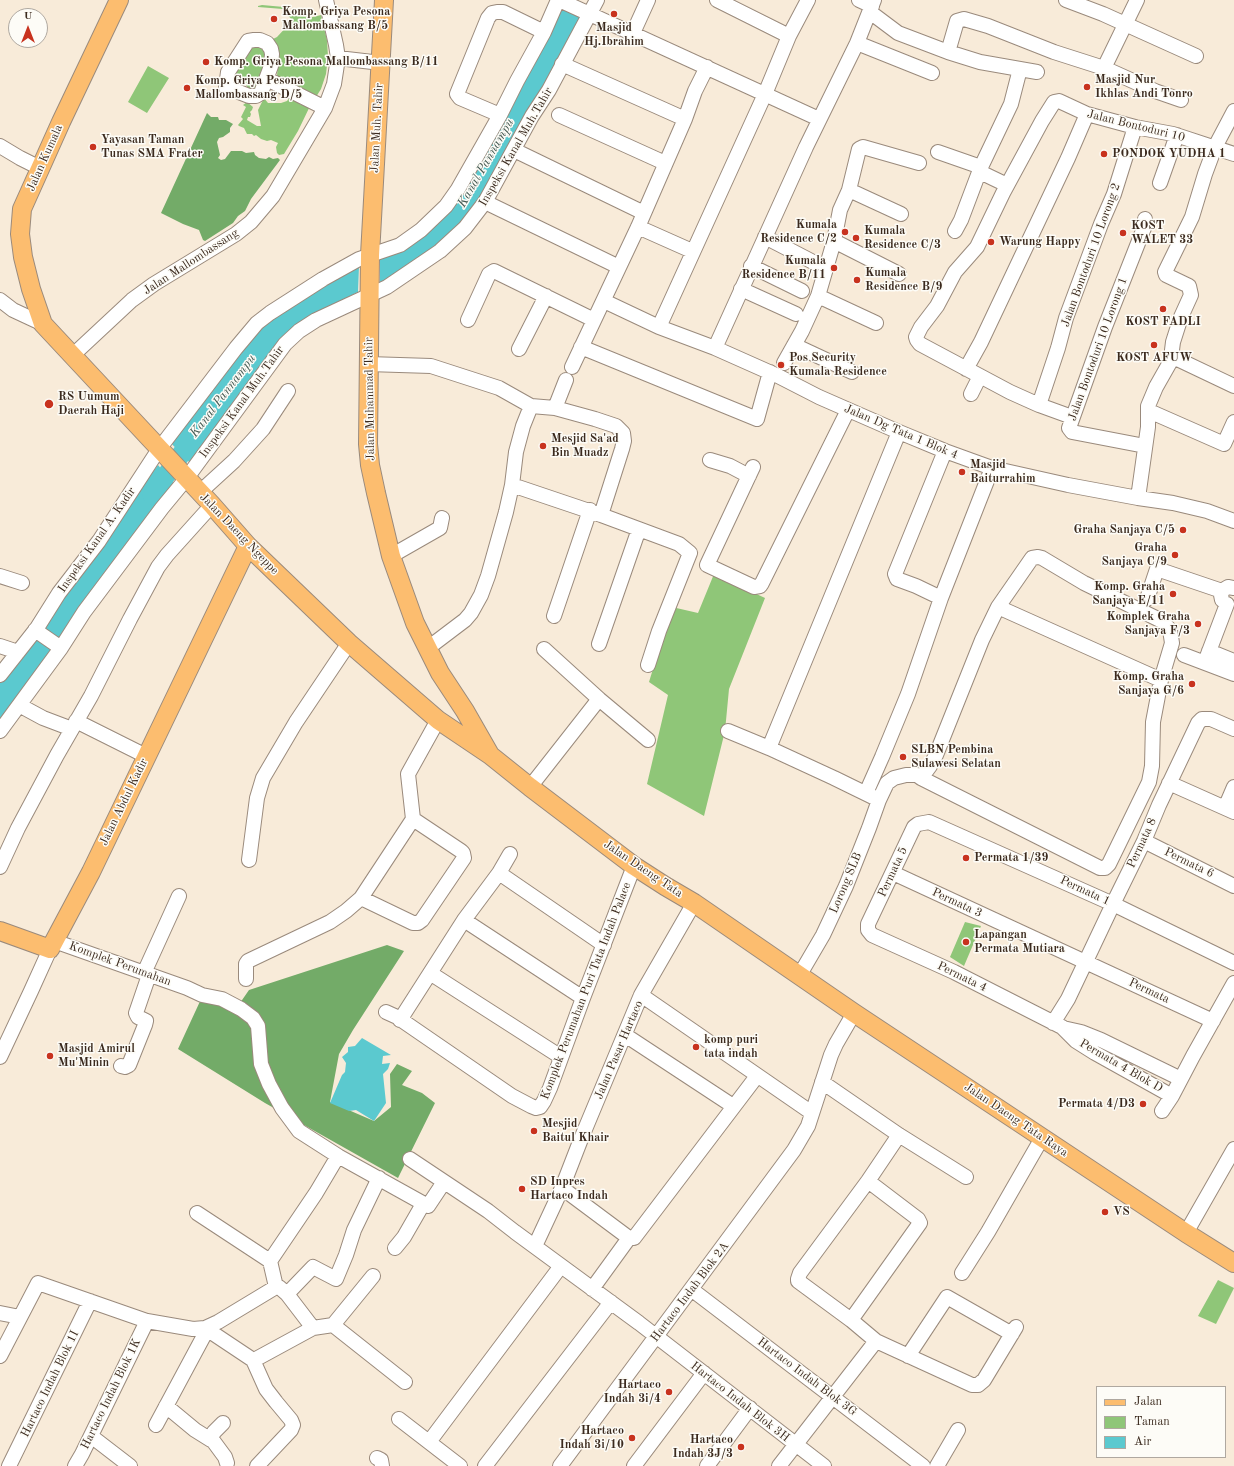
<!DOCTYPE html>
<style>
body{margin:0}
#map{position:relative;width:1234px;height:1466px;overflow:hidden;background:#f8ebd9;font-family:"Old Standard TT",serif}
canvas{display:block}
.legend{position:absolute;left:1096px;top:1386px;width:130px;height:72px;box-sizing:border-box;background:#fdfcf7;border:1px solid #afa8a0;margin:0;padding:5px 7px;list-style:none;font-size:12px;color:#3b2a1e}
.legend li{display:flex;align-items:center;gap:8px;height:20px}
.legend b{width:20px;border:1px solid #afa8a0}
.north{position:absolute;left:8px;top:8px;width:40px;height:40px;box-sizing:border-box;background:#fdfcf7;border:1px solid #afa8a0;border-radius:50%;rotate:0deg;font-size:11px;font-weight:700;line-height:16px;text-align:center;color:#3b2a1e}
.north::after{content:'';display:block;margin:auto;width:14px;height:18px;background:#c8321e;clip-path:polygon(50% 0,100% 100%,50% 72%,0 100%)}
</style>
<div id="map">
<canvas width="1234" height="1466"></canvas>
<ul class="legend">
<li><b style="height:5px;background:#fcbd6f"></b>Jalan</li>
<li><b style="height:11px;background:#8fc678"></b>Taman</li>
<li><b style="height:11px;background:#5bc9cf"></b>Air</li>
</ul>
<div class="north">U</div>
</div>
<script>
const ctx = document.querySelector('canvas').getContext('2d');
ctx.lineJoin = 'round';
function fillPath(path, color) { ctx.fillStyle = color; ctx.fill(path, 'evenodd'); }
const poly = rows => new Path2D(rows.map(r => 'M' + r).join(''));
function strokePath(path, color, width, dash) { ctx.strokeStyle = color; ctx.lineWidth = width; ctx.lineCap = dash ? 'butt' : 'round'; ctx.setLineDash(dash || []); ctx.stroke(path); }
function write(font, color, halo, rows, align = 'center') {
  ctx.font = font + ' "Old Standard TT",serif'; ctx.lineWidth = 3; ctx.setLineDash([]); ctx.textBaseline = 'middle'; ctx.strokeStyle = halo; ctx.fillStyle = color; for (const [text, x, y, turn = 0] of rows) {
    ctx.save(); ctx.translate(x, y); ctx.rotate((+turn || 0) * Math.PI / 180); ctx.textAlign = isNaN(turn) ? turn : align; if (halo) ctx.strokeText(text, 0, 0); ctx.fillText(text, 0, 0); ctx.restore();
  }
}
const green = poly([
 [262,5,284,7,296,16,313,17,321,15,327,40,328,57,326,74,321,89,316,97,277,76,278,62,273,43,273,39,277,37,290,23,291,19,288,15,284,14,283,9,258,7,258,6],
 [251,46,259,46,265,49,267,61,257,89,249,90,245,83,235,82,232,78],
 [148,66,169,78,147,113,128,102],
 [290,97,299,102,301,105,311,104,298,131,284,154,279,155,277,153,276,147,278,143,271,140,267,141,261,139,256,135,254,136,252,134,247,134,244,128,239,126,238,125,243,119,241,117,246,107,243,105,247,102,253,107,252,110,250,112,251,114,250,117,248,117,247,120,257,126,261,126,258,110,264,98,268,103,281,103,287,101],
 [714,574,765,598,729,689,725,731,704,816,647,784,668,695,649,682,672,607,698,613],
 [965,922,981,926,964,966,950,957],
 [1218,1280,1234,1288,1216,1324,1198,1316]
]);
const forest = poly([
 [207,113,211,117,218,117,219,120,226,120,233,124,230,128,230,132,223,137,219,138,217,142,220,155,218,158,221,160,225,159,231,151,242,151,246,153,254,152,255,155,259,158,266,159,269,157,273,159,278,158,280,160,251,199,245,211,238,216,233,223,205,241,203,240,199,230,183,224,161,213],
 [387,945,404,951,353,1030,339,1054,330,1102,374,1121,391,1107,390,1074,397,1064,412,1071,402,1085,422,1093,435,1103,398,1178,265,1103,178,1049,202,997,240,1003,249,990]
]);
const water = poly([
 [560,8,581,17,479,203,460,230,391,278,380,282,380,256,431,227],
 [359,266,358,292,326,308,190,463,169,441,241,349,275,313],
 [158,465,176,486,59,644,37,628],
 [35,632,56,647,0,724,0,681],
 [362,1038,391,1055,383,1056,382,1064,390,1063,388,1069,383,1074,386,1103,374,1121,356,1110,349,1111,330,1103,342,1075,345,1072,346,1063,342,1057,348,1052,348,1047,355,1046]
]);
const river = poly([
 [152,495,197,432]
]);
const minor = poly([
 [559,0,819,119],
 [717,0,789,36],
 [859,0,872,6],
 [1066,0,1103,14,1196,56],
 [870,12,898,33,948,52,980,62,1037,72],
 [633,33,648,0],
 [254,40,260,40,267,43,271,49,272,54,271,66,261,93,256,96,249,96,226,87,228,72,248,41,254,40],
 [857,43,932,73],
 [948,52,957,21,964,19,988,26,1054,52,1104,68,1155,91,1181,100],
 [338,58,381,63],
 [562,64,685,119],
 [1104,68,1137,0],
 [267,79,325,108],
 [500,115,460,98,457,94,488,18,492,13,497,12,503,12,544,32],
 [559,115,665,163],
 [0,146,20,158,40,168],
 [514,150,644,213],
 [938,152,981,167],
 [980,172,1007,185],
 [1160,183,1177,135],
 [849,190,901,214],
 [485,202,619,267],
 [1145,219,1144,228,1105,327,1069,428,1072,432,1145,446],
 [638,227,692,251],
 [955,231,961,220,981,167,1011,104,1020,69],
 [765,237,815,263],
 [834,241,899,274],
 [751,266,802,291],
 [741,289,796,314],
 [818,296,876,323],
 [0,300,13,310,43,324],
 [604,301,659,327,715,348,778,376,819,397,899,432,945,451,992,468,1068,485,1138,498,1173,503,1207,511,1234,521],
 [468,320,489,274,494,271,594,320],
 [659,327,765,94,789,36,808,0],
 [794,345,852,372],
 [581,347,757,419,770,372],
 [715,348,806,147,857,43,874,0],
 [519,349,546,296],
 [73,355,132,300,154,284,236,234,251,222,273,196,325,108,334,84,338,58,336,45,326,0],
 [1173,357,1234,386],
 [784,363,802,331,818,296,834,241,840,210,849,190,859,149,863,147,919,163],
 [368,364,431,366,499,388,531,406,555,408,595,419,616,426,623,433,624,441,622,449,601,515,512,485],
 [572,367,638,227,685,119,695,91,707,67],
 [966,369,981,342,1068,158,1087,114],
 [971,394,980,376],
 [1039,405,1058,348,1066,318,1101,224,1114,194,1135,127],
 [555,408,566,380],
 [1149,411,1224,444,1234,422],
 [1072,417,1039,405,1010,392,920,344,917,340,916,337,921,327,937,306,955,272,977,247,1003,193,1042,121,1054,102,1059,101,1087,114,1135,127,1173,134,1234,154],
 [710,460,730,466,749,476],
 [753,467,707,565,754,587,760,586,762,583,848,410],
 [199,493,234,461,263,429,288,391],
 [1138,498,1148,427,1148,406,1156,387,1173,357,1172,350,1173,342,1181,317,1191,295,1189,286,1166,275,1165,272,1192,217,1205,174,1215,147,1234,111],
 [601,515,679,544,690,553,659,631,648,665],
 [391,556,440,528,442,518],
 [0,576,22,583],
 [941,598,916,586,897,579,895,574,945,451],
 [1147,599,1157,569,1222,591],
 [1222,600,1221,595,1223,590,1228,587,1234,588],
 [998,607,1161,680],
 [554,616,590,510],
 [35,630,61,648],
 [599,644,639,529],
 [0,646,18,652],
 [428,648,465,620,471,613,481,595,488,576,506,512,512,485,516,452,523,426,531,406],
 [1209,651,1234,661],
 [1184,655,1234,674],
 [1205,662,1227,604],
 [0,675,37,628,59,593,99,541,159,449,236,348,257,323,270,313,323,279,359,259,400,245,421,230,446,206,458,189,500,115,517,81,544,32,558,0],
 [599,699,648,740],
 [19,705,43,718,72,729],
 [76,721,146,756],
 [0,731,61,648,84,612,162,508,186,479,285,344,299,331,316,320,387,287,440,251,465,228,485,202,532,116,549,90,597,0],
 [728,731,769,748,834,778,879,800,869,828,846,886,823,935,799,976],
 [769,748,899,432],
 [1169,783,1234,812],
 [530,787,599,699,544,649],
 [866,793,882,757,908,694,941,598,992,468],
 [879,800,887,783,894,778,906,775,917,775,921,778,1100,868,1105,868,1109,864,1149,782,1152,766,1153,722,1161,680,1172,643,1170,630,1162,621,1084,583,1042,558,1038,557,1032,558,998,607,982,640,936,755,930,766,921,778],
 [1225,808,1234,787],
 [1144,841,1234,886],
 [249,860,257,798,263,778,296,722,349,643],
 [0,867,18,828,57,755,91,696,130,619,158,567,167,555,212,505],
 [499,873,604,945],
 [893,873,1213,1021],
 [361,898,413,923,418,923,422,920,464,858,463,853,461,851,413,819],
 [464,920,583,998],
 [54,941,187,988,202,995,222,999,241,1009,253,1018,258,1026,261,1064,269,1084,282,1108,299,1131,338,1156],
 [144,973,179,896],
 [430,973,561,1057],
 [246,979,246,964,248,961,330,922,346,911,361,898,413,819,408,774,438,720],
 [641,995,812,1113],
 [386,1012,397,1017,512,1096,531,1106,536,1108,540,1107,544,1101,550,1088,583,998,634,866],
 [400,1020,464,920,499,873,510,854],
 [1053,1023,1068,999,1113,904,1144,841,1159,805,1198,723,1202,719,1211,719,1234,729],
 [1063,1028,1081,1032,1101,1040,1181,1079],
 [625,1035,733,1106],
 [0,1057,31,991,50,949],
 [121,1066,125,1067,129,1065,145,1025,146,1021,138,1017,136,1013,149,975],
 [822,1082,899,1135,966,1177],
 [1172,1096,1095,1053,1076,1041,1062,1027,954,972,872,935,868,930,868,924,914,827,918,824,929,822,1113,904,1234,963],
 [1162,1111,1172,1096,1193,1056,1234,983],
 [899,1135,868,1181,800,1273,798,1279,798,1281,851,1320,876,1341,972,1385,978,1385,984,1380,1016,1327],
 [410,1159,488,1211,515,1232,639,1323,824,1466],
 [562,1188,629,1238,634,1238,757,1076],
 [197,1213,270,1261],
 [1186,1233,1234,1149],
 [535,1246,562,1188,581,1139,641,995,694,903],
 [395,1248,404,1237,423,1204],
 [962,1273,988,1232,1042,1138],
 [276,1287,270,1261,316,1193,338,1156,428,1206,444,1182],
 [592,1289,629,1238],
 [691,1289,923,1466],
 [287,1294,313,1267,336,1279,346,1255,354,1230,379,1178],
 [0,1313,20,1317],
 [851,1320,920,1223,918,1219,868,1181],
 [333,1325,373,1276],
 [205,1328,253,1360,256,1359,313,1328,333,1325,405,1382],
 [0,1356,38,1283,147,1321,193,1329,205,1328,218,1322,276,1287,279,1287,287,1294,313,1328],
 [908,1356,947,1297,1012,1334],
 [253,1360,266,1389,276,1402,291,1420,293,1425,291,1430,257,1466],
 [166,1406,195,1430,211,1440],
 [399,1419,460,1466],
 [223,1423,214,1432,211,1438,225,1457,227,1463],
 [156,1425,207,1330],
 [91,1436,130,1466],
 [429,1442,561,1266],
 [377,1458,381,1460,382,1466],
 [9,1466,90,1301],
 [75,1466,82,1454,147,1321],
 [485,1466,611,1302],
 [560,1466,794,1150,808,1126,831,1055,836,1044,854,1013],
 [634,1466,704,1373],
 [707,1466,750,1408],
 [779,1466,876,1341],
 [937,1466,958,1430]
]);
const major = poly([
 [119,0,61,122,22,209,20,234,23,257,31,289,43,324,212,505,248,546,349,643,438,720,490,755,530,787,634,866,665,886,694,903,854,1013,1186,1233,1234,1263],
 [384,0,370,255,368,444,370,465,376,493,391,556,415,623,440,673,465,711,489,753],
 [0,931,50,949,91,872,248,546]
]);
const markers = [
 [614,14,4,"#c8321e"],
 [274,19,4,"#c8321e"],
 [206,62,4,"#c8321e"],
 [1087,87,4,"#c8321e"],
 [187,88,4,"#c8321e"],
 [93,147,4,"#c8321e"],
 [1104,154,4,"#c8321e"],
 [845,232,4,"#c8321e"],
 [1123,233,4,"#c8321e"],
 [856,238,4,"#c8321e"],
 [991,242,4,"#c8321e"],
 [834,268,4,"#c8321e"],
 [857,280,4,"#c8321e"],
 [1163,309,4,"#c8321e"],
 [1154,345,4,"#c8321e"],
 [781,365,4,"#c8321e"],
 [49,404,5,"#c8321e"],
 [543,446,4,"#c8321e"],
 [962,472,4,"#c8321e"],
 [1183,530,4,"#c8321e"],
 [1175,555,4,"#c8321e"],
 [1173,594,4,"#c8321e"],
 [1198,624,4,"#c8321e"],
 [1192,684,4,"#c8321e"],
 [903,757,4,"#c8321e"],
 [966,858,4,"#c8321e"],
 [966,942,4,"#c8321e"],
 [696,1047,4,"#c8321e"],
 [50,1056,4,"#c8321e"],
 [1143,1104,4,"#c8321e"],
 [534,1131,4,"#c8321e"],
 [522,1189,4,"#c8321e"],
 [1105,1212,4,"#c8321e"],
 [669,1392,4,"#c8321e"],
 [632,1438,4,"#c8321e"],
 [741,1447,4,"#c8321e"]
];
const poiNames = [
 ["Komp. Griya Pesona",282,12],
 ["Mallombassang B/5",282,26],
 ["Masjid",614,28,"center"],
 ["Hj.Ibrahim",614,42,"center"],
 ["Komp. Griya Pesona Mallombassang B/11",214,62],
 ["Masjid Nur",1095,80],
 ["Ikhlas Andi Tonro",1095,94],
 ["Komp. Griya Pesona",195,81],
 ["Mallombassang D/5",195,95],
 ["Yayasan Taman",101,140],
 ["Tunas SMA Frater",101,154],
 ["PONDOK YUDHA 1",1112,154],
 ["Kumala",837,225,"right"],
 ["Residence C/2",837,239,"right"],
 ["KOST",1131,226],
 ["WALET 33",1131,240],
 ["Kumala",864,231],
 ["Residence C/3",864,245],
 ["Warung Happy",999,242],
 ["Kumala",826,261,"right"],
 ["Residence B/11",826,275,"right"],
 ["Kumala",865,273],
 ["Residence B/9",865,287],
 ["KOST FADLI",1163,322,"center"],
 ["Pos Security",789,358],
 ["Kumala Residence",789,372],
 ["KOST AFUW",1154,358,"center"],
 ["RS Uumum",58,397],
 ["Daerah Haji",58,411],
 ["Mesjid Sa'ad",551,439],
 ["Bin Muadz",551,453],
 ["Masjid",970,465],
 ["Baiturrahim",970,479],
 ["Graha Sanjaya C/5",1175,530,"right"],
 ["Graha",1167,548,"right"],
 ["Sanjaya C/9",1167,562,"right"],
 ["Komp. Graha",1165,587,"right"],
 ["Sanjaya E/11",1165,601,"right"],
 ["Komplek Graha",1190,617,"right"],
 ["Sanjaya F/3",1190,631,"right"],
 ["Komp. Graha",1184,677,"right"],
 ["Sanjaya G/6",1184,691,"right"],
 ["SLBN Pembina",911,750],
 ["Sulawesi Selatan",911,764],
 ["Permata 1/39",974,858],
 ["Lapangan",974,935],
 ["Permata Mutiara",974,949],
 ["komp puri",704,1040],
 ["tata indah",704,1054],
 ["Masjid Amirul",58,1049],
 ["Mu'Minin",58,1063],
 ["Permata 4/D3",1135,1104,"right"],
 ["Mesjid",542,1124],
 ["Baitul Khair",542,1138],
 ["SD Inpres",530,1182],
 ["Hartaco Indah",530,1196],
 ["VS",1113,1212],
 ["Hartaco",661,1385,"right"],
 ["Indah 3i/4",661,1399,"right"],
 ["Hartaco",624,1431,"right"],
 ["Indah 3i/10",624,1445,"right"],
 ["Hartaco",733,1440,"right"],
 ["Indah 3J/3",733,1454,"right"]
];
const streetNames = [
 ["Jalan Bontoduri 10",1136,126,14],
 ["Jalan Muh. Tahir",377,128,-87],
 ["Inspeksi Kanal Muh.Tahir",516,147,-60],
 ["Jalan Kumala",45,158,-66],
 ["Jalan Bontoduri 10 Lorong 2",1091,255,-70],
 ["Jalan Mallombassang",191,262,-33],
 ["Jalan Bontoduri 10 Lorong 1",1098,349,-70],
 ["Jalan Muhammad Tahir",370,399,-91],
 ["Inspeksi Kanal Muh.Tahir",242,402,-54],
 ["Jalan Dg Tata 1 Blok 4",901,432,23],
 ["Jalan Daeng Ngeppe",239,534,46],
 ["Inspeksi Kanal A. Kadir",97,540,-55],
 ["Jalan Abdul Kadir",124,802,-64],
 ["Permata 8",1142,843,-65],
 ["Permata 6",1189,863,26],
 ["Jalan Daeng Tata",643,869,34],
 ["Permata 5",893,872,-65],
 ["Lorong SLB",846,883,-67],
 ["Permata 1",1085,891,25],
 ["Permata 3",957,903,25],
 ["Komplek Perumahan",120,964,20],
 ["Permata 4",962,977,26],
 ["Komplek Perumahan Puri Tata Indah Palace",586,991,-69],
 ["Permata",1149,991,25],
 ["Jalan Pasar Hartaco",619,1050,-67],
 ["Permata 4 Blok D",1121,1066,30],
 ["Jalan Daeng Tata Raya",1016,1120,34],
 ["Hartaco Indah Blok 2A",690,1292,-53],
 ["Hartaco Indah Blok 3G",807,1377,37],
 ["Hartaco Indah Blok 1I",50,1384,-64],
 ["Hartaco Indah Blok 1K",111,1394,-64],
 ["Hartaco Indah Blok 3H",740,1402,38]
];
const waterNames = [
 ["Kanal Pannampu",486,163,-60],
 ["Kanal Pannampu",223,396,-53]
];
fillPath(green, '#8fc678');
fillPath(forest, '#73ab68');
fillPath(water, '#5bc9cf');
strokePath(river, '#5bc9cf', 19);
strokePath(minor, '#9a8a7c', 16);
strokePath(major, '#9a8a7c', 20);
strokePath(minor, '#fff', 14);
strokePath(major, '#fcbd6f', 18);
for (const [x, y, r, color] of markers) { const dot = new Path2D(); dot.arc(x, y, r, 0, 2 * Math.PI); ctx.fillStyle = color; ctx.fill(dot); strokePath(dot, '#fdfcf7', 1.5); }
write('bold 12px', '#3b2a1e', '#fdfcf7', poiNames, 'left');
write('12px', '#3b2a1e', '#fdfcf7', streetNames);
write('italic 13px', '#455a53', '#fdfcf7', waterNames);
</script>
